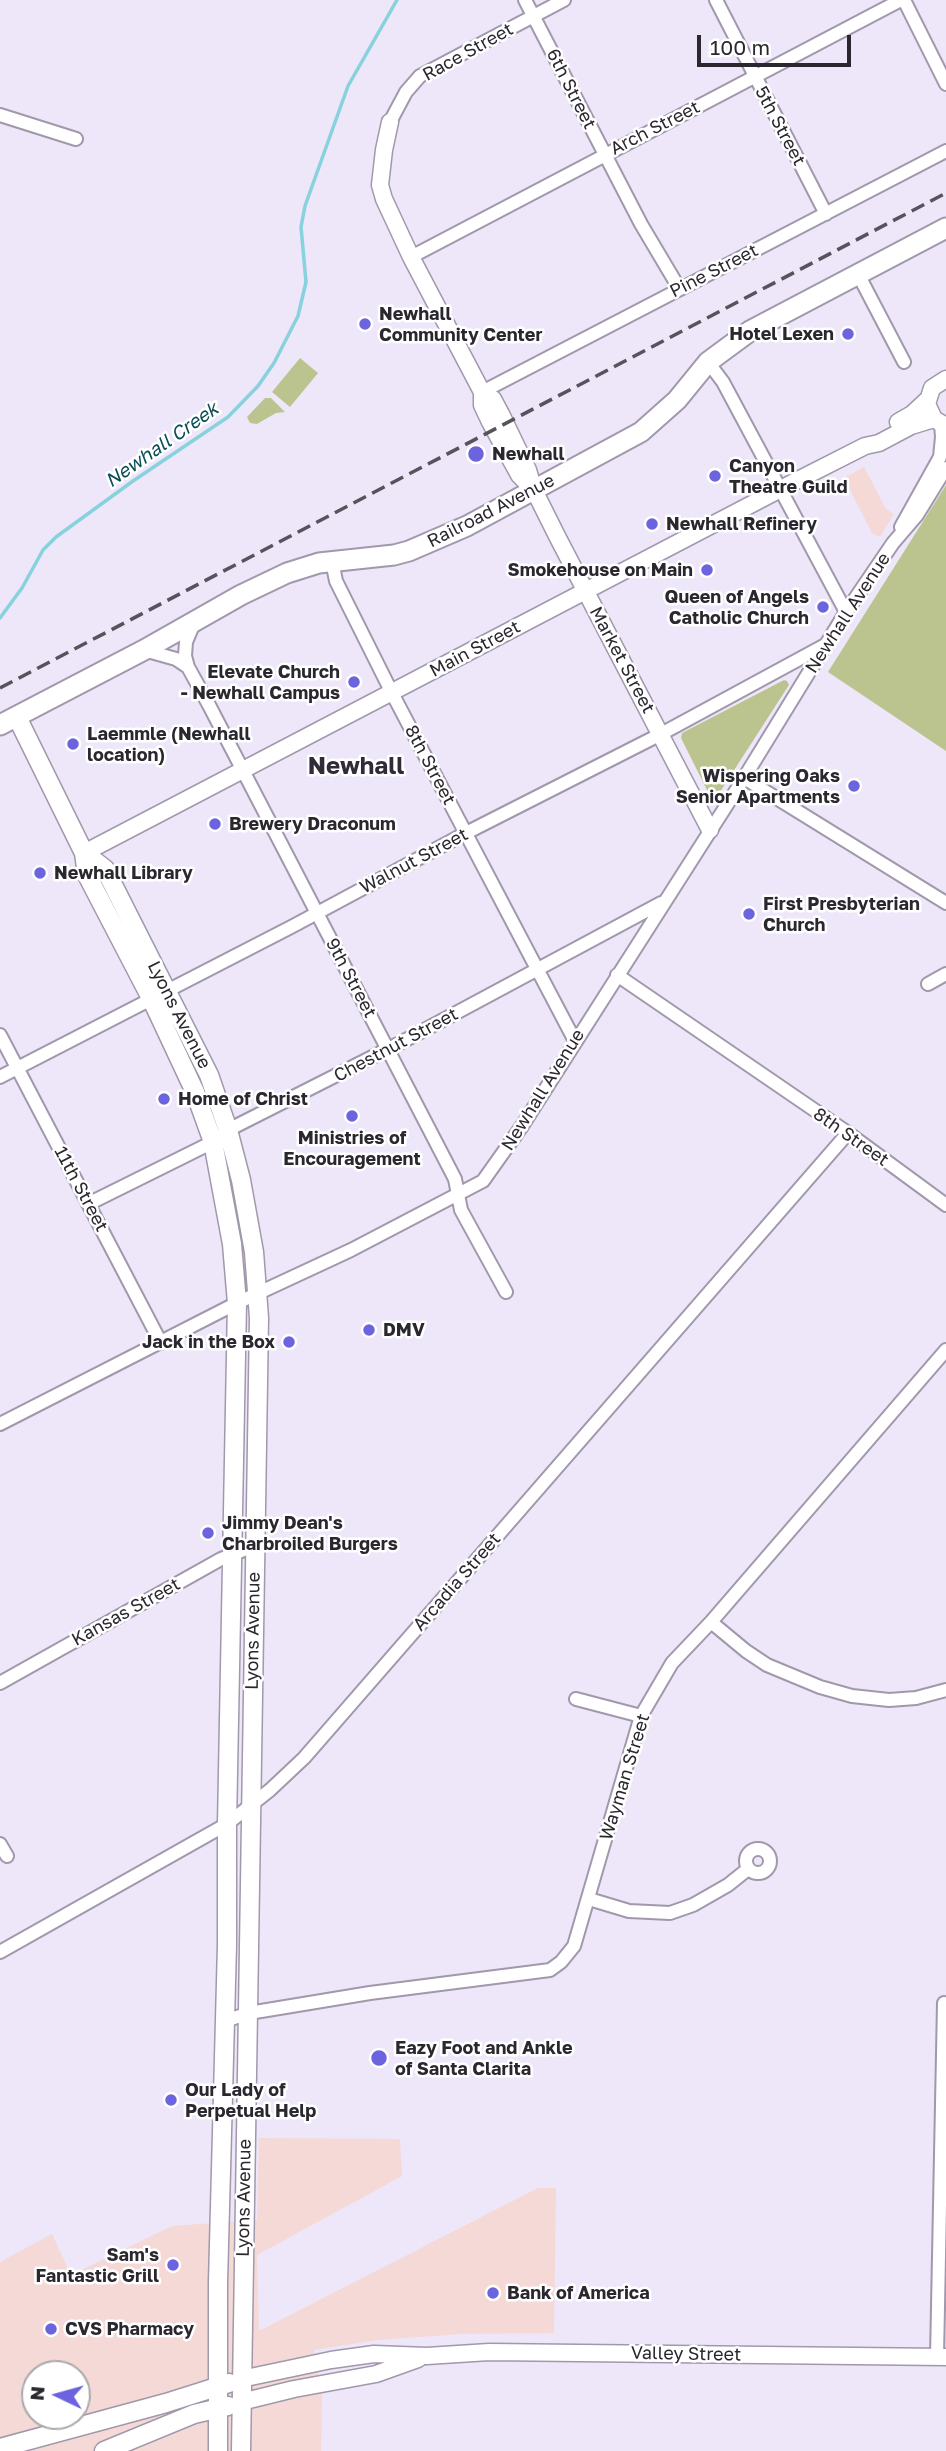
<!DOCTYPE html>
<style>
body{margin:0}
#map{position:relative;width:946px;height:2451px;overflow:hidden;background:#eee6f9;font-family:"Golos Text",sans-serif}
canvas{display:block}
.north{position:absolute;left:21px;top:2360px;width:70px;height:70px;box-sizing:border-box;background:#fff;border:2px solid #aaa9ab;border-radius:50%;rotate:275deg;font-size:19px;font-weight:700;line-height:28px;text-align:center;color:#2a272e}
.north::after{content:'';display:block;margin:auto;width:24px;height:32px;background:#6c64de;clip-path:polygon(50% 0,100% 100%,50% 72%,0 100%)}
.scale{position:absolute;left:697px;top:35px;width:154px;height:32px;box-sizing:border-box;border:4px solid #2a272e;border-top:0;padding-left:9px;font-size:21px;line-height:24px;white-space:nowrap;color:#2a272e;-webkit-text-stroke:5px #fff;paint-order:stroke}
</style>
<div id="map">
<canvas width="946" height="2451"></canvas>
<div class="north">N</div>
<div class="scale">100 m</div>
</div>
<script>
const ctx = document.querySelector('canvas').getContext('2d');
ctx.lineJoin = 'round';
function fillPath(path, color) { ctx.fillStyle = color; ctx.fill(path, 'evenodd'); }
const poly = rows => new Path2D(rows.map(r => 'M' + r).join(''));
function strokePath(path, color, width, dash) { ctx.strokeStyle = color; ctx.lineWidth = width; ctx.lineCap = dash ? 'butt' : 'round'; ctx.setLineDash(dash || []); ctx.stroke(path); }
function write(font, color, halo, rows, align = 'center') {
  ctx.font = font + ' "Golos Text",sans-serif'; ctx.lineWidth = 5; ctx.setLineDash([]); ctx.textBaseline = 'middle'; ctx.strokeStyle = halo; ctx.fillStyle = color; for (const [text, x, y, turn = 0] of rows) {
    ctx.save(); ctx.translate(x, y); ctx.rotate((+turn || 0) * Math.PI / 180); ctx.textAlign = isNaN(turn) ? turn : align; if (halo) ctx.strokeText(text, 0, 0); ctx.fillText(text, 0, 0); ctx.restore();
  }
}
const commercial = poly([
 [864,467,886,509,894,514,880,537,872,533,844,478],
 [259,2138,400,2139,402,2176,257,2255,259,2331,538,2188,556,2188,554,2333,461,2334,378,2340,314,2350,322,2394,321,2451,0,2451,0,2262,52,2234,71,2275,172,2226,257,2220],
 [35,2374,77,2374,77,2416,35,2416]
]);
const green = poly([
 [300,358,318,373,290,407,272,392],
 [265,398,271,398,285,412,276,413,257,424,250,423,247,417],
 [946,485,946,751,828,672],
 [784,680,787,681,789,685,718,795,709,794,681,738,682,733]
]);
const stream = poly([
 [0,618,22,588,43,550,56,537,133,481,228,417,258,386,274,363,298,316,306,282,301,227,305,206,348,86,397,0]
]);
const minor = poly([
 [525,0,641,224,679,288],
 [716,0,826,214],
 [904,0,946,84],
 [0,115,76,139],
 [390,122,406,92,420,76,564,0],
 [411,257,901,0],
 [858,274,904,362],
 [708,362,723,382,846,612],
 [482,392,946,151],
 [901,527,940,457,942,437,941,424],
 [332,561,336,581,392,693,575,1041],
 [194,623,186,642,185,656,188,667,210,707,455,1179,461,1210,506,1292],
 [144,650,176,659,188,667],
 [744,778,946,903],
 [617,975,848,1133,946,1205],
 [928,984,946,974],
 [0,1035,161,1343],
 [0,1077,293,926,466,833,661,734,827,644],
 [88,1204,213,1142,228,1130,400,1043,661,903],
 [0,1424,237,1303,351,1250,483,1181,522,1126,744,778,846,612,893,543,917,515,946,468],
 [711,1622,746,1651,767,1665,820,1687,852,1696,889,1700,916,1698,946,1690],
 [0,1683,221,1559,254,1546],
 [576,1699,641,1716],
 [0,1844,7,1856],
 '746 1861a12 12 0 1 1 24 0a12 12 0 1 1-24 0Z',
 [589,1899,629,1911,670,1913,693,1905,728,1885,748,1869],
 [0,1952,227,1824,270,1790,304,1758,848,1133],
 [225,2021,249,2013,370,1993,550,1970,561,1962,574,1946,641,1716,672,1663,711,1622,946,1350],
 [937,2357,944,2003]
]);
const tertiary = poly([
 [390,122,384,150,380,185,384,199,411,257,482,392,482,405,490,422,519,475,530,486],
 [946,379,932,388,927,404,934,419,946,426],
 [482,392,493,399,502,416,528,470,534,490,558,538,710,830],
 [898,422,912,414,927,400],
 [84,853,796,481,865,446,879,443,911,426,934,419],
 [241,2379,331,2360,374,2354,427,2356,489,2352,946,2357],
 [241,2402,294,2389,376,2374,418,2359]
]);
const secondary = poly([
 [17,717,84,853,87,875,151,998,195,1092,213,1142,232,1244,237,1303,227,1824,227,1945,218,2282,218,2451],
 [84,853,105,869,209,1075,228,1130,241,1180,254,1252,259,1318,241,2451],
 [0,2448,166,2403,229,2383],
 [104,2451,194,2414,228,2406]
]);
const primary = poly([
 [0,725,144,650,241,595,287,573,319,563,394,555,409,551,467,526,641,432,677,400,708,362,750,331,946,228]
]);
const rail = poly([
 [0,688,946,193]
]);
const markers = [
 [365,324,7,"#6c64de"],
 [848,334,7,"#6c64de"],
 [476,454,9,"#6c64de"],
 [715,476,7,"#6c64de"],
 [652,524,7,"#6c64de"],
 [707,570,7,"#6c64de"],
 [823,607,7,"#6c64de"],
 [354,682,7,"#6c64de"],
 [73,744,7,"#6c64de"],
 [854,786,7,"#6c64de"],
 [215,824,7,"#6c64de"],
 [40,873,7,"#6c64de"],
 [749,914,7,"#6c64de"],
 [164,1099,7,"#6c64de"],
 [352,1116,7,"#6c64de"],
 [369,1330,7,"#6c64de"],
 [289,1342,7,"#6c64de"],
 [208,1533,7,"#6c64de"],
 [379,2058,9,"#6c64de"],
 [171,2100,7,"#6c64de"],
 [173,2265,7,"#6c64de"],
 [493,2293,7,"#6c64de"],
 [51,2329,7,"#6c64de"]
];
const streetNames = [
 ["Race Street",468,52,-29],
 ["6th Street",571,89,63],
 ["5th Street",780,126,62],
 ["Arch Street",655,128,-27],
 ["Pine Street",714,271,-27],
 ["Railroad Avenue",491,511,-27],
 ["Newhall Avenue",848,613,-57],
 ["Main Street",475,649,-28],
 ["Market Street",622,660,62],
 ["8th Street",430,765,62],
 ["Walnut Street",414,861,-28],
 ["9th Street",351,978,62],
 ["Lyons Avenue",179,1015,63],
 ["Chestnut Street",396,1045,-28],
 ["Newhall Avenue",543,1090,-58],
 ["8th Street",851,1137,35],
 ["11th Street",81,1189,62],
 ["Arcadia Street",457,1582,-49],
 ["Kansas Street",126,1612,-29],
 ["Lyons Avenue",253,1631,-89],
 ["Wayman Street",625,1777,-73],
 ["Lyons Avenue",244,2198,-89],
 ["Valley Street",686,2354,1]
];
const poiNames = [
 ["Newhall",379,314],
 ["Community Center",379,335],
 ["Hotel Lexen",834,334,"right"],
 ["Newhall",492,454],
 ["Canyon",729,466],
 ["Theatre Guild",729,487],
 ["Newhall Refinery",666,524],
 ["Smokehouse on Main",693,570,"right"],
 ["Queen of Angels",809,597,"right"],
 ["Catholic Church",809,618,"right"],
 ["Elevate Church",340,672,"right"],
 ["- Newhall Campus",340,693,"right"],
 ["Laemmle (Newhall",87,734],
 ["location)",87,755],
 ["Wispering Oaks",840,776,"right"],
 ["Senior Apartments",840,797,"right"],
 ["Brewery Draconum",229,824],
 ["Newhall Library",54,873],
 ["First Presbyterian",763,904],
 ["Church",763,925],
 ["Home of Christ",178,1099],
 ["Ministries of",352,1138,"center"],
 ["Encouragement",352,1159,"center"],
 ["DMV",383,1330],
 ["Jack in the Box",275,1342,"right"],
 ["Jimmy Dean's",222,1523],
 ["Charbroiled Burgers",222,1544],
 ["Eazy Foot and Ankle",395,2048],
 ["of Santa Clarita",395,2069],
 ["Our Lady of",185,2090],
 ["Perpetual Help",185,2111],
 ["Sam's",159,2255,"right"],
 ["Fantastic Grill",159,2276,"right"],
 ["Bank of America",507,2293],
 ["CVS Pharmacy",65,2329]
];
const waterNames = [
 ["Newhall Creek",162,445,-35]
];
const districtNames = [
 ["Newhall",356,766]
];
fillPath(commercial, '#f4d9d6');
fillPath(green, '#bbc48f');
strokePath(stream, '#87d2dd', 3.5);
strokePath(minor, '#a198ab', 16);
strokePath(tertiary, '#a198ab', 19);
strokePath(secondary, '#a198ab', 21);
strokePath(primary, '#a198ab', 23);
strokePath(minor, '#fff', 12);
strokePath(tertiary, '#fff', 16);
strokePath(secondary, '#fff', 18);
strokePath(primary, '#fff', 19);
strokePath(rail, '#57525c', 3.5, [14, 7]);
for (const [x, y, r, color] of markers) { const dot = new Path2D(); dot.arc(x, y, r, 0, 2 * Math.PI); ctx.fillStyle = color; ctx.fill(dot); strokePath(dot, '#fff', 2.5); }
write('18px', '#2a272e', '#fff', streetNames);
write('bold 18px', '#2a272e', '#fff', poiNames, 'left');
write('italic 19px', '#094e56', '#fff', waterNames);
write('bold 24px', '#312a39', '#fff', districtNames);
</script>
